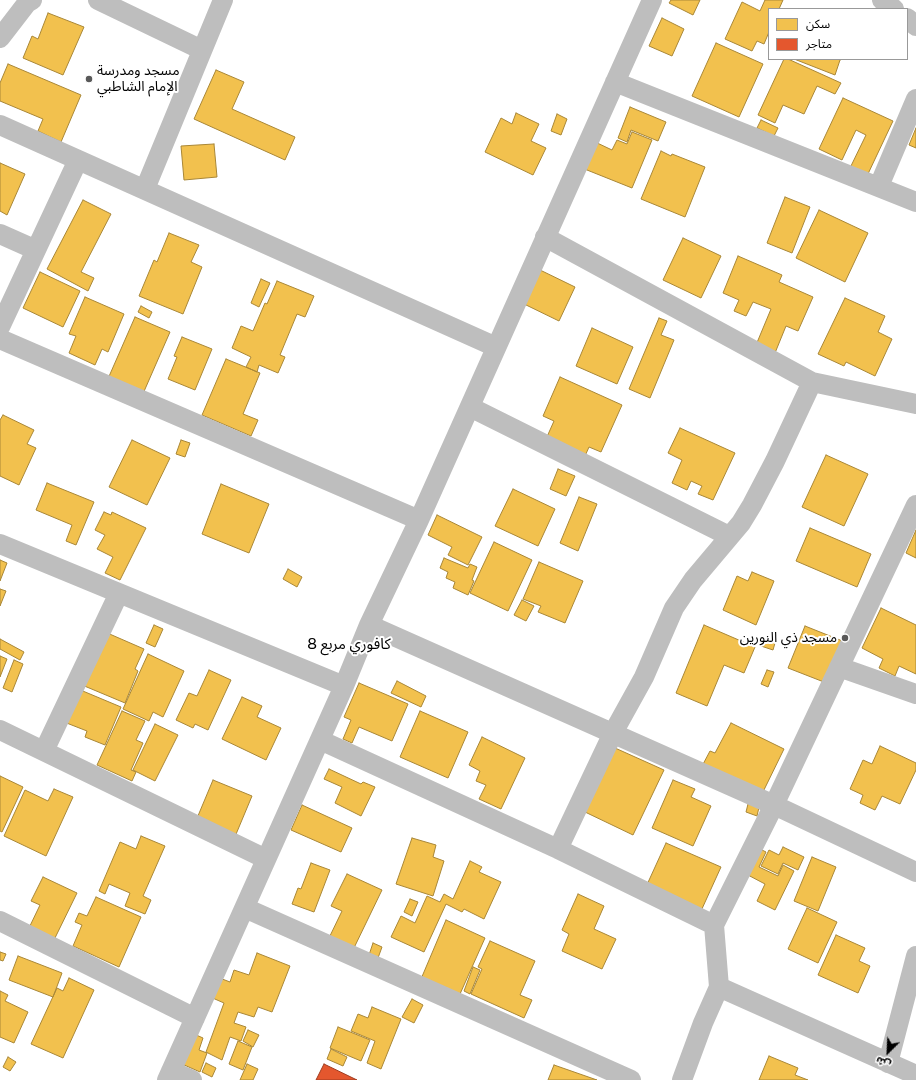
<!DOCTYPE html>
<meta charset="utf-8">
<style>
body{margin:0}
#map{position:relative;width:916px;height:1080px;overflow:hidden;background:#fff;font-family:"Public Sans","Noto Sans Arabic",sans-serif}
canvas{display:block}
.legend{position:absolute;left:768px;top:8px;width:140px;height:52px;box-sizing:border-box;background:#fff;border:1px solid #999;margin:0;padding:5px 7px;list-style:none;font-size:12px;color:#000}
.legend li{display:flex;align-items:center;gap:8px;height:20px}
.legend b{width:20px;border:1px solid #999}
.north{position:absolute;left:868px;top:1032px;width:40px;height:40px;-webkit-text-stroke:3px #fff;paint-order:stroke;rotate:204deg;font-size:11px;font-weight:700;line-height:16px;text-align:center;color:#000}
.north::after{content:'';display:block;margin:auto;width:14px;height:18px;background:#000;clip-path:polygon(50% 0,100% 100%,50% 72%,0 100%)}
</style>
<div id="map">
<canvas width="916" height="1080"></canvas>
<ul class="legend">
<li><b style="height:11px;background:#f2c14e"></b>سكن</li>
<li><b style="height:11px;background:#e4572e"></b>متاجر</li>
</ul>
<div class="north">ش</div>
</div>
<script>
const ctx = document.querySelector('canvas').getContext('2d');
ctx.lineJoin = 'round';
function fillPath(path, color) { ctx.fillStyle = color; ctx.fill(path, 'evenodd'); }
const poly = rows => new Path2D(rows.map(r => 'M' + r).join(''));
function strokePath(path, color, width, dash) { ctx.strokeStyle = color; ctx.lineWidth = width; ctx.lineCap = dash ? 'butt' : 'round'; ctx.setLineDash(dash || []); ctx.stroke(path); }
function write(font, color, halo, rows, align = 'center') {
  ctx.font = font + ' "Public Sans","Noto Sans Arabic",sans-serif'; ctx.lineWidth = 4; ctx.setLineDash([]); ctx.textBaseline = 'middle'; ctx.strokeStyle = halo; ctx.fillStyle = color; for (const [text, x, y, turn = 0] of rows) {
    ctx.save(); ctx.translate(x, y); ctx.rotate((+turn || 0) * Math.PI / 180); ctx.textAlign = isNaN(turn) ? turn : align; if (halo) ctx.strokeText(text, 0, 0); ctx.fillText(text, 0, 0); ctx.restore();
  }
}
const homes = poly([
 [671,0,700,0,693,15,669,3,671,0],
 [765,0,783,0,779,9,769,9,769,32,764,44,757,41,752,51,725,39,742,2,760,11,765,0],
 [48,13,84,27,63,75,23,58,32,36,38,39,48,13],
 [662,18,684,29,672,56,649,46,662,18],
 [716,43,763,64,739,117,692,96,716,43],
 [784,59,788,59,841,83,835,94,817,86,804,114,783,105,775,123,758,115,784,59],
 [794,59,842,59,840,60,835,75,794,59],
 [8,64,81,95,61,142,38,131,43,119,0,101,0,83,8,64],
 [216,70,244,82,232,109,295,137,285,160,194,119,216,70],
 [843,98,893,121,867,176,850,168,866,135,856,130,842,160,819,149,843,98],
 [630,107,666,122,658,141,631,130,627,142,618,138,630,107],
 [516,113,539,124,531,141,546,148,533,175,485,152,501,118,512,124,516,113],
 [557,114,567,119,561,135,551,131,557,114],
 [761,120,778,128,774,136,757,128,761,120],
 [916,128,916,148,909,145,916,128],
 [632,132,652,140,632,188,582,168,593,141,612,150,617,140,627,144,632,132],
 [214,144,217,177,184,180,181,146,214,144],
 [661,151,671,156,672,154,705,167,685,217,641,199,661,151],
 [0,163,25,174,7,215,0,211,0,163],
 [785,197,810,207,792,253,767,243,785,197],
 [83,200,111,214,81,272,94,278,88,291,47,269,83,200],
 [819,210,868,233,845,282,796,258,819,210],
 [169,233,199,245,191,262,202,267,183,314,139,296,154,260,157,262,169,233],
 [683,238,721,256,701,298,663,280,683,238],
 [738,256,782,275,779,282,813,297,798,331,786,326,775,353,756,345,771,309,753,302,746,316,734,311,739,300,723,293,738,256],
 [538,269,575,287,559,321,522,303,538,269],
 [40,272,80,291,63,327,23,308,40,272],
 [261,279,270,283,259,307,251,303,261,279],
 [277,281,314,296,305,317,297,314,280,355,285,357,278,373,259,365,257,372,246,367,251,357,232,348,241,326,253,331,265,303,267,304,277,281],
 [85,297,124,314,108,352,102,349,95,365,69,353,76,336,69,334,85,297],
 [845,298,885,316,878,332,892,339,875,376,846,362,844,366,818,354,845,298],
 [141,306,152,312,149,318,138,312,141,306],
 [135,317,170,332,142,396,107,381,135,317],
 [659,318,667,321,661,335,674,340,650,398,629,389,659,318],
 [592,328,633,347,617,384,576,366,592,328],
 [182,337,212,349,195,390,168,379,177,357,174,356,182,337],
 [226,359,260,373,243,414,258,420,251,436,202,415,226,359],
 [560,377,622,405,601,452,589,447,585,456,546,439,554,421,543,416,560,377],
 [3,415,34,430,27,444,36,448,19,485,0,476,0,420,3,415],
 [680,428,735,453,713,500,698,494,702,486,691,481,687,490,672,483,682,460,668,453,680,428],
 [132,440,170,458,147,505,109,487,132,440],
 [181,440,190,443,185,457,176,454,181,440],
 [826,455,868,474,844,526,802,507,826,455],
 [558,469,575,476,566,496,550,489,558,469],
 [47,483,94,502,76,545,66,541,72,525,36,510,47,483],
 [221,484,269,504,249,553,202,534,221,484],
 [513,489,555,509,538,546,495,526,513,489],
 [579,497,597,504,578,551,560,543,579,497],
 [104,512,111,515,112,512,146,528,120,580,105,573,113,557,97,549,105,535,95,530,104,512],
 [437,515,482,537,468,565,448,555,452,547,428,535,437,515],
 [810,528,871,554,857,587,796,561,810,528],
 [916,530,916,558,906,553,916,530],
 [494,542,532,560,508,611,470,593,494,542],
 [444,558,468,568,470,564,477,567,472,580,474,581,468,595,453,588,455,582,446,578,448,572,440,568,444,558],
 [0,560,7,563,0,581,0,560],
 [539,562,583,581,565,623,538,612,541,606,523,599,539,562],
 [288,569,302,577,297,587,283,579,288,569],
 [752,572,774,581,756,625,723,610,737,576,748,581,752,572],
 [0,589,6,591,0,606,0,589],
 [522,600,534,606,526,621,514,615,522,600],
 [881,608,916,625,916,674,899,666,895,676,879,668,883,659,862,648,881,608],
 [154,625,163,629,155,647,146,643,154,625],
 [704,625,755,647,744,673,724,665,707,706,676,693,704,625],
 [805,626,845,642,829,684,788,668,805,626],
 [105,632,144,649,135,669,138,671,125,703,82,685,105,632],
 [0,639,24,652,20,660,0,649,0,639],
 [764,639,775,643,773,650,761,646,764,639],
 [148,654,184,671,163,717,153,712,149,721,123,709,148,654],
 [0,656,7,659,0,677,0,656],
 [14,660,23,664,12,692,3,688,14,660],
 [209,670,231,680,208,730,195,724,193,728,176,720,189,693,197,696,209,670],
 [767,670,774,672,768,687,761,684,767,670],
 [397,681,426,696,421,707,391,693,397,681],
 [359,683,408,704,392,741,359,727,352,743,343,739,351,720,344,717,359,683],
 [78,689,121,707,105,745,85,737,87,731,64,722,78,689],
 [242,697,262,706,257,717,281,728,266,760,222,739,242,697],
 [122,711,145,721,136,740,143,743,131,770,136,772,132,781,97,765,122,711],
 [420,711,468,732,448,778,400,757,420,711],
 [731,723,784,749,761,796,701,768,710,751,715,753,731,723],
 [155,724,178,735,155,781,133,770,155,724],
 [482,737,525,758,501,809,479,799,486,785,476,781,480,771,469,765,482,737],
 [880,746,916,763,916,770,900,804,882,796,875,810,860,803,863,795,850,789,863,760,872,764,880,746],
 [615,748,664,770,633,835,585,812,615,748],
 [329,769,361,784,363,782,375,787,361,816,335,803,342,787,324,779,329,769],
 [0,776,23,787,2,832,0,831,0,776],
 [213,780,252,796,234,839,195,823,213,780],
 [673,780,695,789,691,797,711,806,693,846,652,828,673,780],
 [54,789,73,797,46,856,4,836,25,790,48,801,54,789],
 [749,800,760,803,757,816,746,812,749,800],
 [302,805,352,828,341,852,291,830,302,805],
 [141,836,165,846,143,896,151,900,145,914,125,906,130,893,109,884,105,894,99,891,120,842,136,849,141,836],
 [412,838,436,845,433,857,444,861,433,896,396,884,412,838],
 [666,843,721,867,701,911,645,889,666,843],
 [783,847,804,857,798,870,783,863,778,874,761,866,769,850,779,855,783,847],
 [758,848,766,852,759,867,778,876,783,865,794,871,775,910,757,901,765,884,746,874,758,848],
 [812,857,836,867,818,911,794,901,812,857],
 [470,861,482,867,479,872,501,882,484,919,464,909,462,912,446,904,424,952,391,937,401,916,415,923,427,896,440,902,444,894,453,899,470,861],
 [311,863,330,870,314,912,292,904,298,888,301,889,311,863],
 [347,874,382,890,352,952,328,940,342,911,331,906,347,874],
 [43,877,77,893,53,942,28,930,40,905,31,901,43,877],
 [578,894,604,906,594,929,616,939,602,969,562,951,569,934,562,930,578,894],
 [96,897,141,917,119,967,73,946,82,925,75,922,79,913,87,916,96,897],
 [410,899,418,902,412,916,404,912,410,899],
 [807,908,837,922,818,963,788,949,807,908],
 [446,920,485,938,460,994,421,979,446,920],
 [836,935,865,948,859,961,870,966,858,993,818,975,836,935],
 [490,941,535,961,520,995,532,1000,524,1018,471,994,482,969,478,967,490,941],
 [373,943,382,947,378,958,369,955,373,943],
 [0,952,6,954,3,961,0,960,0,952],
 [257,953,290,966,272,1012,258,1007,254,1017,238,1012,234,1023,246,1027,241,1041,230,1037,222,1060,206,1052,224,1003,208,996,217,977,230,982,234,970,249,975,257,953],
 [18,956,62,973,53,997,9,980,18,956],
 [473,967,480,970,470,994,464,991,473,967],
 [69,978,94,990,63,1058,31,1044,57,988,63,991,69,978],
 [0,991,8,995,5,1001,28,1012,14,1043,0,1037,0,991],
 [412,999,423,1005,414,1023,402,1017,412,999],
 [372,1007,401,1019,381,1069,367,1063,375,1041,351,1031,358,1014,368,1018,372,1007],
 [338,1027,370,1040,361,1061,330,1048,338,1027],
 [248,1030,259,1035,253,1047,243,1041,248,1030],
 [194,1034,203,1038,199,1050,207,1053,200,1072,182,1064,194,1034],
 [238,1041,252,1047,243,1070,229,1064,238,1041],
 [331,1049,347,1057,343,1066,327,1059,331,1049],
 [769,1056,798,1068,795,1075,808,1080,759,1080,769,1056],
 [8,1057,16,1062,10,1071,3,1067,8,1057],
 [206,1063,216,1068,212,1077,202,1072,206,1063],
 [247,1064,258,1069,253,1080,240,1080,247,1064],
 [554,1065,597,1080,548,1080,554,1065]
]);
const shops = poly([
 [324,1064,357,1080,316,1080,324,1064]
]);
const minor = poly([
 [98,0,202,50],
 [882,0,894,9],
 [907,18,916,26],
 [0,38,27,3,32,0],
 [615,82,916,202],
 [0,125,496,347],
 [879,186,916,99],
 [145,189,223,0],
 [0,234,36,250],
 [545,237,812,382,916,404],
 [0,327,78,160],
 [0,339,419,520],
 [470,407,729,536],
 [0,544,344,686],
 [369,625,774,805,916,872],
 [839,667,916,694],
 [0,730,266,859],
 [320,740,558,849,714,925],
 [44,751,119,593],
 [558,849,613,733,644,677,674,608,693,580,741,523,752,505,775,461,812,382],
 [245,908,631,1080],
 [0,921,195,1018],
 [719,987,916,1075],
 [888,1063,916,956],
 [171,1071,192,1080],
 [167,1080,344,686,369,625,419,520,652,0],
 [682,1080,703,1023,719,987,714,925,774,805,916,505]
]);
const markers = [
 [89,79,4,"#595959"],
 [845,638,4,"#595959"]
];
const poiNames = [
 ["مسجد ومدرسة",97,71],
 ["الإمام الشاطبي",97,87],
 ["مسجد ذي النورين",837,638,"right"]
];
const neighbourhoodNames = [
 ["كافوري مربع 8",349,644]
];
fillPath(homes, '#f2c14e');
strokePath(homes, '#a98737', 1);
fillPath(shops, '#e4572e');
strokePath(shops, '#a03d20', 1);
strokePath(minor, '#bebebe', 20);
for (const [x, y, r, color] of markers) { const dot = new Path2D(); dot.arc(x, y, r, 0, 2 * Math.PI); ctx.fillStyle = color; ctx.fill(dot); strokePath(dot, '#fff', 1.5); }
write('14px', '#000', '#fff', poiNames, 'left');
write('15px', '#000', '#fff', neighbourhoodNames);
</script>
